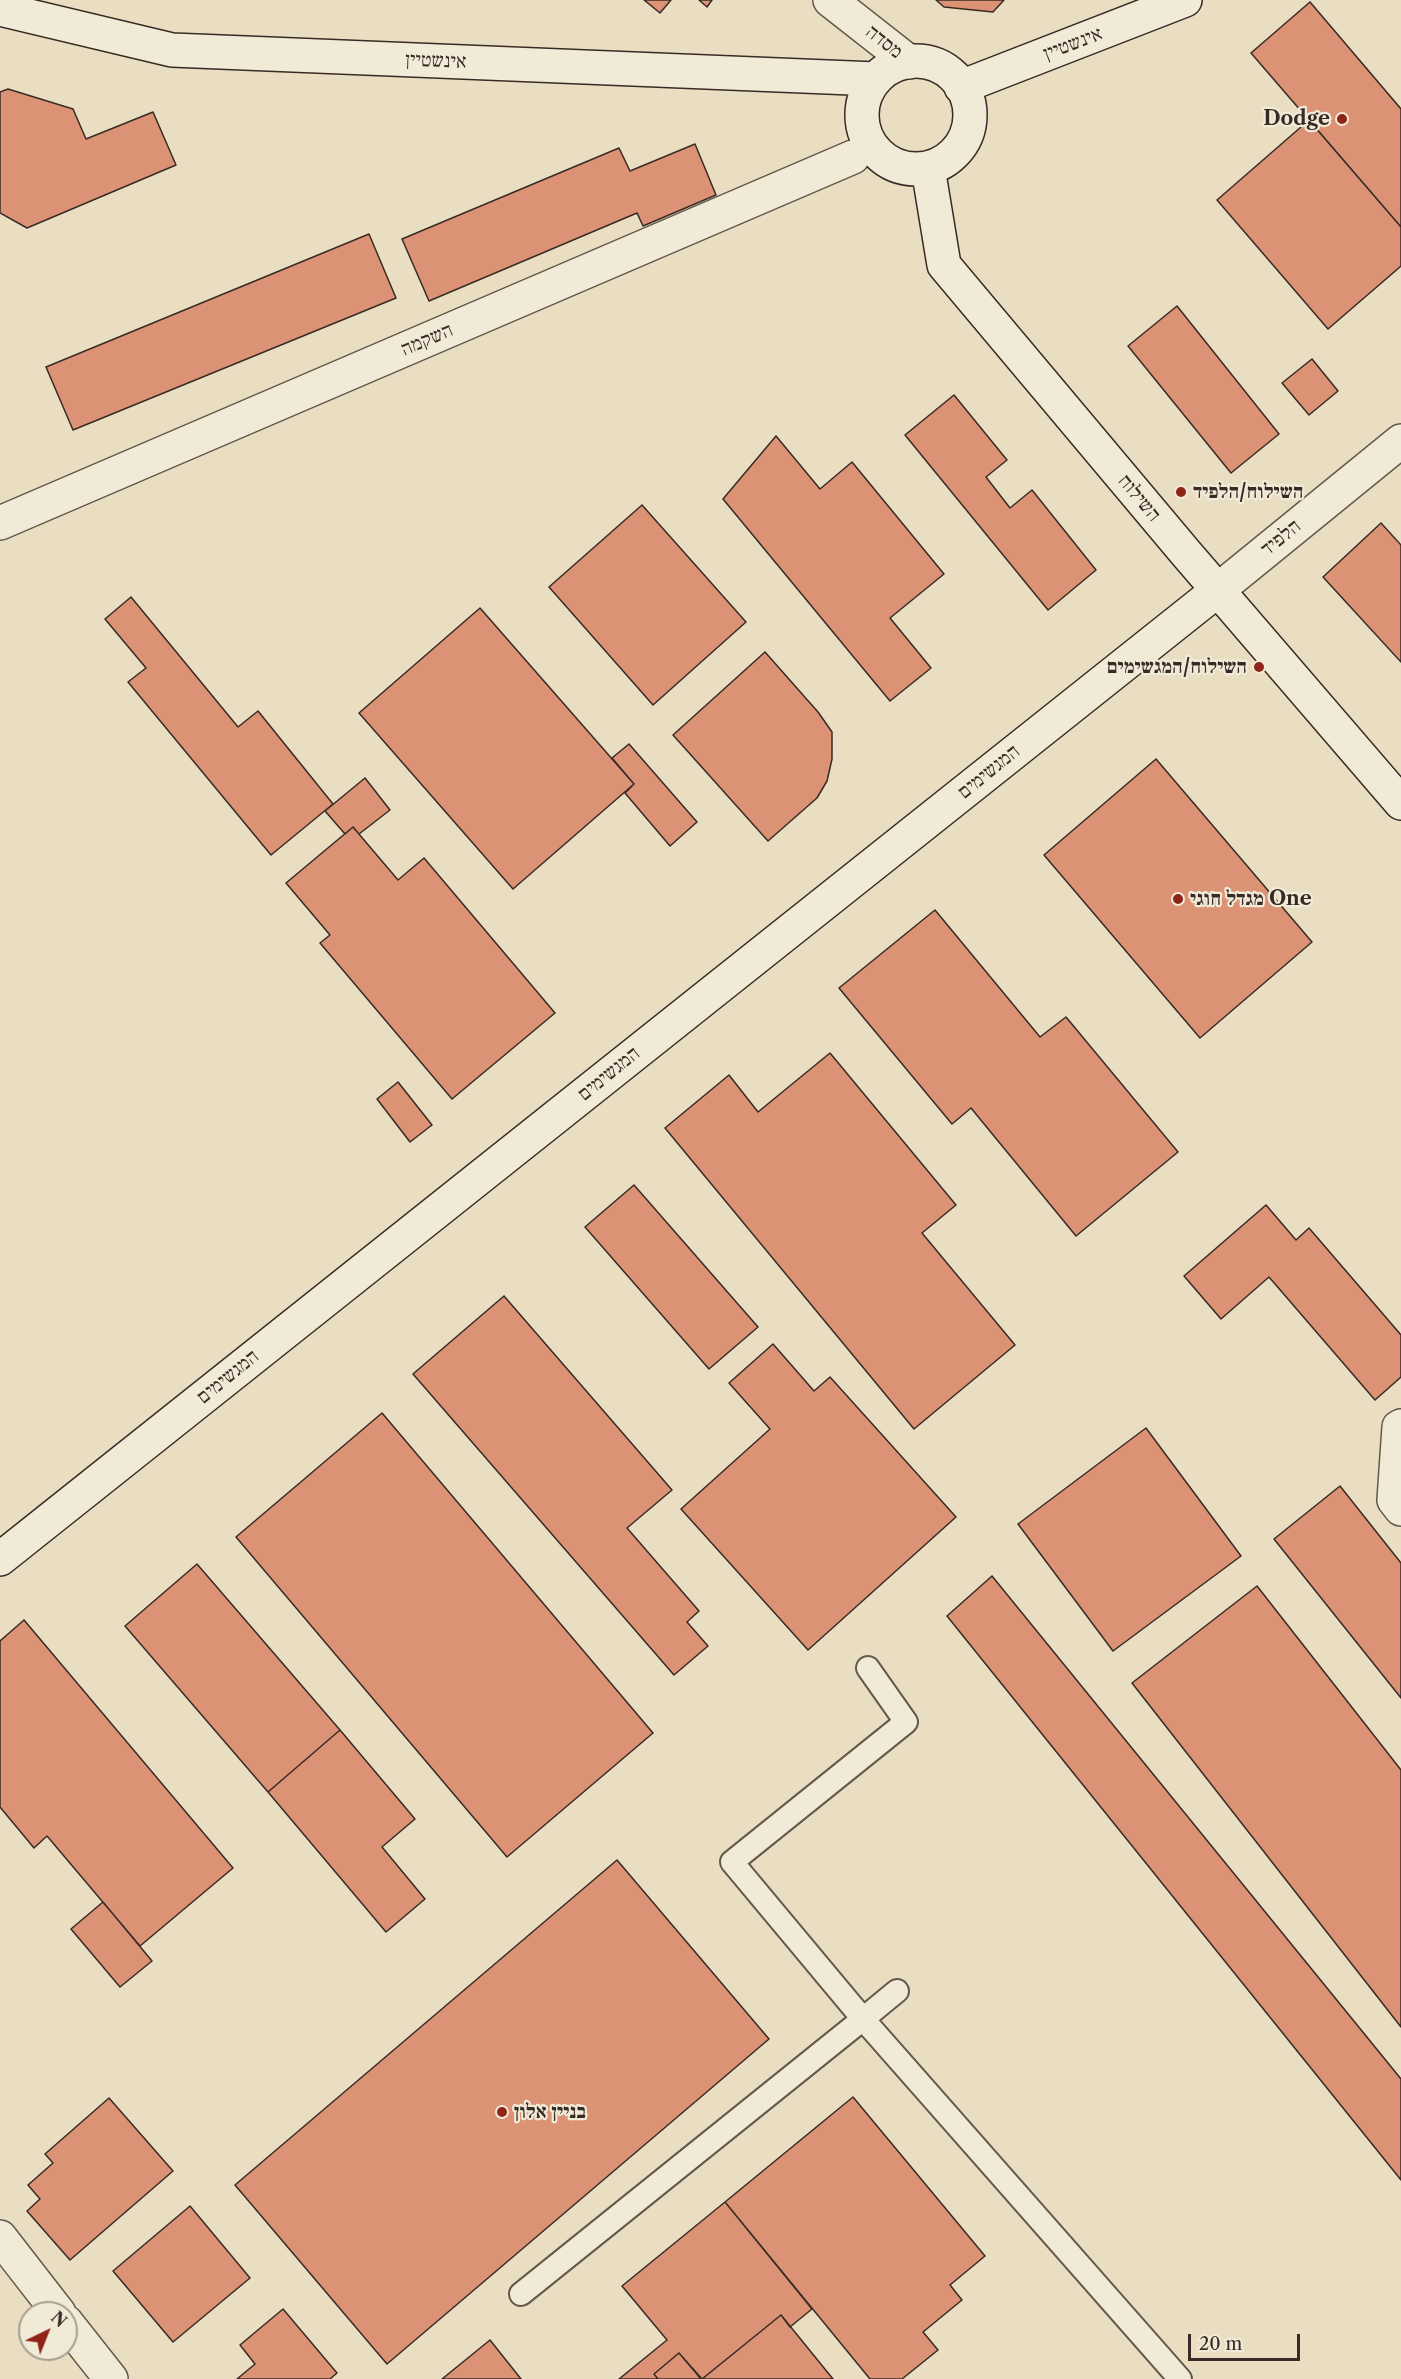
<!DOCTYPE html>
<meta charset="utf-8">
<style>
body{margin:0}
#map{position:relative;width:1401px;height:2379px;overflow:hidden;background:#e9dec2;font-family:"Libre Caslon Text",serif}
canvas{display:block}
.north{position:absolute;left:18px;top:2301px;width:60px;height:60px;box-sizing:border-box;background:#f1ead7;border:2px solid #a79e90;border-radius:50%;rotate:43deg;font-size:16px;font-weight:700;line-height:24px;text-align:center;color:#382b25}
.north::after{content:'';display:block;margin:auto;width:21px;height:27px;background:#8f2418;clip-path:polygon(50% 0,100% 100%,50% 72%,0 100%)}
.scale{position:absolute;left:1188px;top:2334px;width:112px;height:27px;box-sizing:border-box;border:3px solid #382b25;border-top:0;padding-left:8px;font-size:18px;line-height:21px;white-space:nowrap;color:#382b25;-webkit-text-stroke:4px #f1ead7;paint-order:stroke}
</style>
<div id="map">
<canvas width="1401" height="2379"></canvas>
<div class="north">N</div>
<div class="scale">20 m</div>
</div>
<script>
const ctx = document.querySelector('canvas').getContext('2d');
ctx.lineJoin = 'round';
function fillPath(path, color) { ctx.fillStyle = color; ctx.fill(path, 'evenodd'); }
const poly = rows => new Path2D(rows.map(r => 'M' + r).join(''));
function strokePath(path, color, width, dash) { ctx.strokeStyle = color; ctx.lineWidth = width; ctx.lineCap = dash ? 'butt' : 'round'; ctx.setLineDash(dash || []); ctx.stroke(path); }
function write(font, color, halo, rows, align = 'center') {
  ctx.font = font + ' "Libre Caslon Text","Frank Ruhl Libre",serif'; ctx.lineWidth = 4.5; ctx.setLineDash([]); ctx.textBaseline = 'middle'; ctx.strokeStyle = halo; ctx.fillStyle = color; for (const [text, x, y, turn = 0] of rows) {
    ctx.save(); ctx.translate(x, y); ctx.rotate((+turn || 0) * Math.PI / 180); ctx.textAlign = isNaN(turn) ? turn : align; if (halo) ctx.strokeText(text, 0, 0); ctx.fillText(text, 0, 0); ctx.restore();
  }
}
const building = poly([
 [644,0,671,0,660,13,644,0],
 [699,0,712,0,707,7,699,0],
 [936,0,1004,0,993,12,944,7,936,0],
 [1310,2,1401,109,1401,227,1251,53,1310,2],
 [8,89,73,109,86,139,153,112,176,165,27,228,0,213,0,92,8,89],
 [1309,120,1401,227,1401,266,1328,329,1217,200,1309,120],
 [695,144,716,195,643,226,637,213,429,301,402,239,619,148,630,171,695,144],
 [369,234,396,298,73,430,46,367,369,234],
 [1177,306,1279,434,1231,473,1128,346,1177,306],
 [1312,359,1338,391,1309,415,1282,383,1312,359],
 [954,395,1007,460,986,477,1010,508,1032,490,1096,570,1048,610,905,435,954,395],
 [776,436,820,489,852,462,944,574,890,618,931,668,890,701,723,499,776,436],
 [642,505,746,622,653,705,549,587,642,505],
 [1381,523,1401,545,1401,662,1323,577,1381,523],
 [131,597,238,727,258,711,333,804,271,855,128,682,146,668,105,619,131,597],
 [480,608,634,784,513,889,359,713,480,608],
 [765,652,818,712,832,732,832,759,827,781,817,798,768,841,673,735,765,652],
 [629,744,697,822,670,846,625,793,634,784,612,758,629,744],
 [1156,759,1312,942,1200,1038,1044,855,1156,759],
 [365,778,390,810,359,834,353,827,345,834,325,811,365,778],
 [353,827,398,880,424,858,555,1013,452,1099,320,943,330,935,286,883,353,827],
 [935,910,1040,1037,1066,1017,1178,1152,1076,1236,971,1108,952,1124,839,988,935,910],
 [830,1053,956,1205,922,1233,1015,1345,914,1429,665,1128,729,1075,758,1112,830,1053],
 [398,1082,432,1125,410,1142,377,1099,398,1082],
 [634,1185,758,1327,709,1369,585,1227,634,1185],
 [1266,1205,1296,1240,1309,1228,1401,1335,1401,1377,1375,1400,1269,1277,1221,1319,1184,1276,1266,1205],
 [504,1296,672,1490,627,1528,699,1611,687,1622,708,1646,674,1675,413,1374,504,1296],
 [773,1344,814,1391,830,1377,956,1517,808,1650,681,1509,770,1429,729,1383,773,1344],
 [382,1413,653,1733,507,1857,236,1537,382,1413],
 [1146,1428,1241,1556,1113,1651,1018,1524,1146,1428],
 [1340,1486,1401,1563,1401,1698,1274,1539,1340,1486],
 [197,1564,340,1730,268,1792,125,1626,197,1564],
 [992,1576,1401,2079,1401,2180,947,1616,992,1576],
 [1257,1586,1401,1770,1401,2027,1132,1683,1257,1586],
 [24,1620,233,1868,140,1946,47,1836,34,1848,0,1807,0,1641,24,1620],
 [340,1730,415,1819,382,1847,425,1899,386,1932,268,1792,340,1730],
 [617,1860,769,2039,387,2364,235,2185,617,1860],
 [103,1902,152,1961,120,1987,71,1929,103,1902],
 [853,2097,985,2256,950,2285,962,2300,923,2332,938,2350,902,2379,870,2379,725,2202,853,2097],
 [109,2098,173,2171,70,2260,27,2211,40,2199,28,2185,53,2163,45,2154,109,2098],
 [725,2202,812,2309,790,2327,781,2315,702,2379,679,2353,654,2374,658,2379,619,2379,667,2340,622,2286,725,2202],
 [190,2206,250,2278,173,2342,113,2271,190,2206],
 [283,2309,337,2373,330,2379,237,2379,255,2364,240,2345,283,2309],
 [781,2315,833,2379,702,2379,781,2315],
 [490,2340,521,2379,442,2379,490,2340],
 [679,2353,701,2379,658,2379,654,2374,679,2353]
]);
const lane = poly([
 [868,1668,906,1722,732,1862,863,2019,897,1991],
 [521,2294,863,2019,1180,2379]
]);
const street = poly([
 [830,0,909,62],
 [0,523,853,157],
 [1218,590,1401,441],
 [1401,1426,1399,1427,1394,1500,1401,1509],
 [0,2237,59,2313],
 [66,2322,111,2379]
]);
const secondary = poly([
 [0,9,172,50,876,79],
 '862 115a54 54 0 1 1 108 0a54 54 0 1 1-108 0Z',
 [961,87,1185,0],
 [928,168,944,265,1185,552,1401,803],
 [0,1559,1218,590]
]);
const markers = [
 [1342,119,6,"#8f2418"],
 [1181,492,6,"#8f2418"],
 [1259,667,6,"#8f2418"],
 [1178,899,6,"#8f2418"],
 [502,2112,6,"#8f2418"]
];
const streetNames = [
 ["מסדה",884,42,38],
 ["אינשטיין",1073,44,-21],
 ["אינשטיין",436,61,2],
 ["השקמה",427,340,-23],
 ["השילוח",1139,498,50],
 ["הלפיד",1281,538,-39],
 ["המגשימים",989,772,-39],
 ["המגשימים",609,1074,-39],
 ["המגשימים",228,1377,-39]
];
const poiNames = [
 ["Dodge",1330,119,"right"],
 ["השילוח/הלפיד",1193,492],
 ["השילוח/המגשימים",1247,667,"right"],
 ["מגדל חוגי One",1190,899],
 ["בניין אלון",514,2112]
];
fillPath(building, '#dc9274');
strokePath(building, '#382b25', 1.5);
strokePath(lane, '#64584c', 26);
strokePath(street, '#64584c', 36);
strokePath(secondary, '#382b25', 36);
strokePath(lane, '#f1ead7', 22);
strokePath(street, '#f1ead7', 33);
strokePath(secondary, '#f1ead7', 33);
for (const [x, y, r, color] of markers) { const dot = new Path2D(); dot.arc(x, y, r, 0, 2 * Math.PI); ctx.fillStyle = color; ctx.fill(dot); strokePath(dot, '#f1ead7', 2); }
write('20px', '#382b25', '#f1ead7', streetNames);
write('bold 20px', '#382b25', '#f1ead7', poiNames, 'left');
</script>
